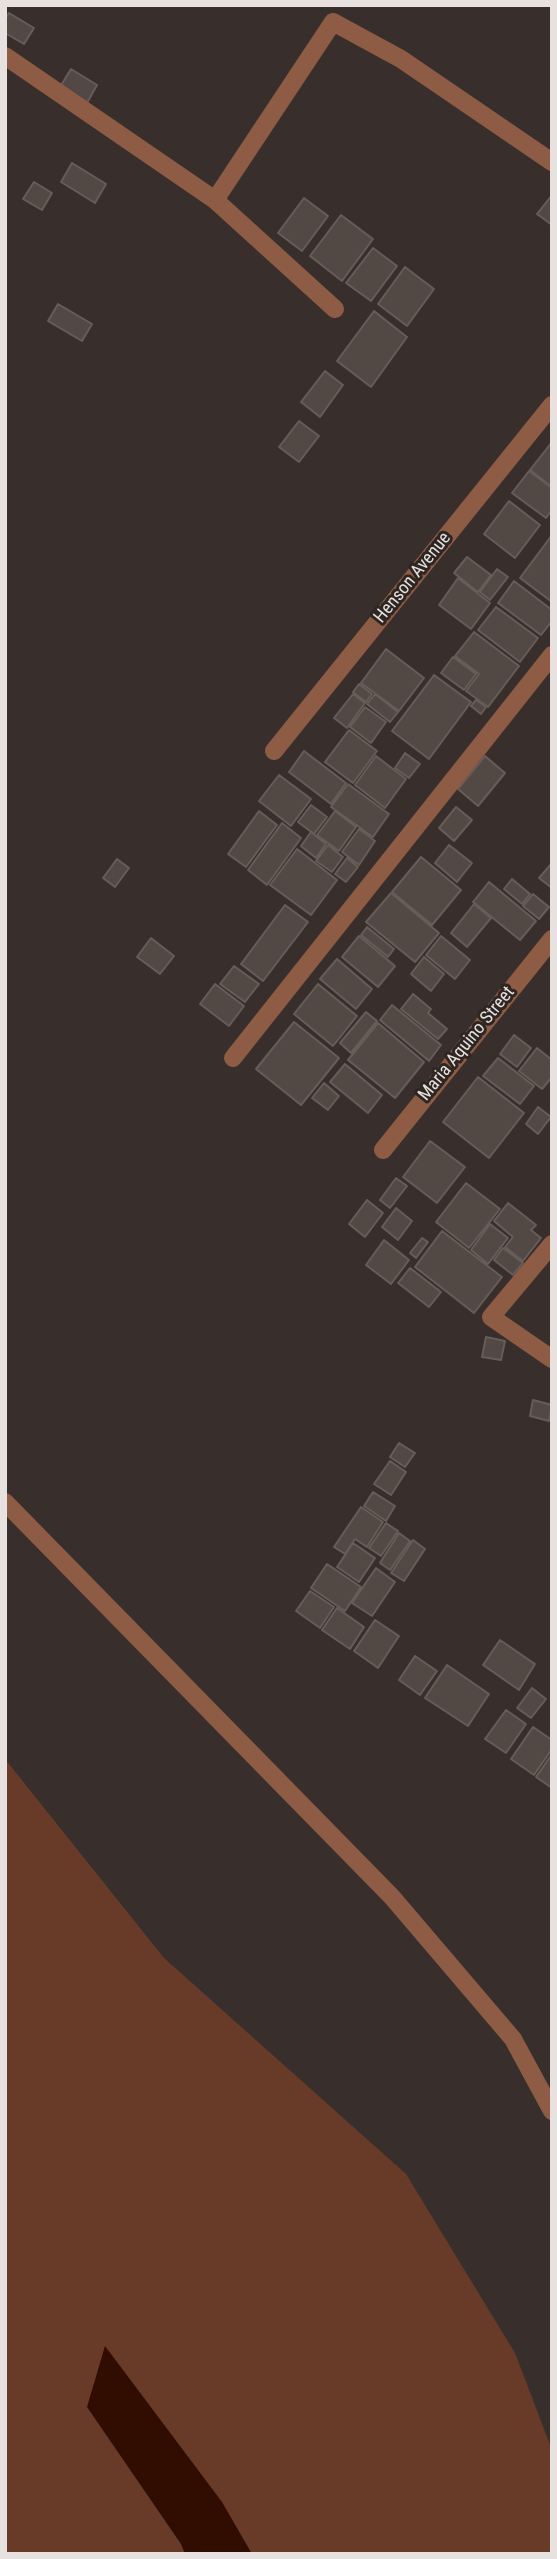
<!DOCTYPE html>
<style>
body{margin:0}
#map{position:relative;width:557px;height:2559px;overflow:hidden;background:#382f2c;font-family:"Roboto Condensed",sans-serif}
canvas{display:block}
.frame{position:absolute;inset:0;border:7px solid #e7e2df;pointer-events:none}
</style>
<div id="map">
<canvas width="557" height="2559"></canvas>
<div class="frame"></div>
</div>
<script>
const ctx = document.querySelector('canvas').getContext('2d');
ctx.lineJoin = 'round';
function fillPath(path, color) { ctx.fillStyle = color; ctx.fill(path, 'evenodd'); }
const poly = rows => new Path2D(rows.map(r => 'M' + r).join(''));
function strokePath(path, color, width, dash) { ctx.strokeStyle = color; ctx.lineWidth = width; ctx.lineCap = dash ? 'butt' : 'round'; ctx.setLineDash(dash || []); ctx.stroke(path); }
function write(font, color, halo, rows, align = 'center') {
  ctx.font = font + ' "Roboto Condensed",sans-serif'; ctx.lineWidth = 6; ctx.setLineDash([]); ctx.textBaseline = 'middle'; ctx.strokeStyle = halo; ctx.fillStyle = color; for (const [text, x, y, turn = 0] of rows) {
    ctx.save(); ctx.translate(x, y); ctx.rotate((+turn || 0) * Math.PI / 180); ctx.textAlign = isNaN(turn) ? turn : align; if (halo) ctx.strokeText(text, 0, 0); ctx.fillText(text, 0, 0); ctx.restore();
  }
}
const green = poly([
 [5,1759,164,1958,406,2174,515,2353,552,2450,552,2554,5,2554]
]);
const water = poly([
 [105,2346,222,2502,252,2554,185,2554,181,2544,87,2407]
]);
const building = poly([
 [9,13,34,28,24,44,5,33,5,19,9,13],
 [71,69,97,85,87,103,60,87,71,69],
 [72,163,106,184,95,203,61,182,72,163],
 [34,182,52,193,42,210,23,199,34,182],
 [552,195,552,225,537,214,552,195],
 [304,198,328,216,302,251,278,233,304,198],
 [341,215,373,239,342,281,310,256,341,215],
 [373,248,397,266,371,301,346,283,373,248],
 [405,267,434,289,407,326,378,304,405,267],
 [58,304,92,324,82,341,48,321,58,304],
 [374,311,407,337,371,387,337,361,374,311],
 [325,371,343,385,320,417,301,402,325,371],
 [299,421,319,436,299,462,279,447,299,421],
 [552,442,552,487,530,470,552,442],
 [529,471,552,488,552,510,546,518,512,493,529,471],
 [509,501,540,525,515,558,484,534,509,501],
 [552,535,552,602,520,578,552,535],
 [467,557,491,575,478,592,454,573,467,557],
 [497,569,508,577,490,600,480,592,497,569],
 [458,578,490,603,471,629,439,605,458,578],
 [514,581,552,610,552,621,541,635,498,603,514,581],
 [496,607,538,638,520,662,478,630,496,607],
 [474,632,519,666,488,707,466,691,479,674,455,656,474,632],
 [386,649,424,678,399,711,361,683,386,649],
 [453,657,476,674,464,690,441,673,453,657],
 [434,675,471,702,429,759,392,731,434,675],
 [359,684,372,694,366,702,353,692,359,684],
 [353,694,365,703,347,728,334,718,353,694],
 [375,694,398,712,390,722,367,704,375,694],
 [476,700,486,707,481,714,471,706,476,700],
 [365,707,386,722,371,743,350,727,365,707],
 [349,730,377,751,353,783,325,762,349,730],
 [304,751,346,783,331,804,289,772,304,751],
 [405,753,420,764,409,778,395,768,405,753],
 [376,756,406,779,385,808,355,785,376,756],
 [485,756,505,773,478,806,458,789,485,756],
 [279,775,311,799,291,826,259,801,279,775],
 [348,784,389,814,373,837,331,807,348,784],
 [311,805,327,817,314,834,298,822,311,805],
 [456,807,472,820,454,841,439,828,456,807],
 [259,811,277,825,246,867,228,854,259,811],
 [335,811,356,827,339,851,317,835,335,811],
 [282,823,301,838,267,885,248,870,282,823],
 [359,829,375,841,359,865,342,852,359,829],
 [311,832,326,844,316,858,301,846,311,832],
 [328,845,343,857,332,872,316,861,328,845],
 [449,845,472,863,457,882,435,863,449,845],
 [297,849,337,880,311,915,270,885,297,849],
 [421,857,461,890,432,925,392,892,421,857],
 [347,858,358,867,346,882,335,874,347,858],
 [117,859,129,868,115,887,103,878,117,859],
 [552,863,552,888,539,878,552,863],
 [512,879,530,894,522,904,504,889,512,879],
 [489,882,536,921,520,940,473,902,489,882],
 [391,893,439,933,415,962,366,922,391,893],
 [533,894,549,907,539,919,523,906,533,894],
 [474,904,491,918,467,947,451,933,474,904],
 [285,905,308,922,263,981,241,964,285,905],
 [367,927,394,949,388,957,361,935,367,927],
 [359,936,395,966,378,987,342,957,359,936],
 [441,936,470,960,455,979,426,955,441,936],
 [151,938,174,956,160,974,137,957,151,938],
 [424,957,444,974,431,991,411,974,424,957],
 [337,959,372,989,356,1009,320,979,337,959],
 [234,966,259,984,245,1002,220,984,234,966],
 [215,984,244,1006,229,1026,200,1004,215,984],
 [318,984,357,1016,333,1046,294,1014,318,984],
 [413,994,431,1009,428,1013,447,1029,438,1039,401,1009,413,994],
 [392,1005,441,1045,429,1061,380,1020,392,1005],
 [366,1012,377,1021,351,1053,340,1043,366,1012],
 [294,1022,339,1058,301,1105,256,1069,294,1022],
 [378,1023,424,1062,395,1098,348,1060,378,1023],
 [514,1035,531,1048,517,1067,500,1054,514,1035],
 [537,1048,552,1060,552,1077,542,1089,519,1071,537,1048],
 [498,1058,534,1086,520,1104,483,1076,498,1058],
 [345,1064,382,1095,368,1113,330,1082,345,1064],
 [478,1077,524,1113,489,1158,443,1122,478,1077],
 [324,1083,339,1096,328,1110,312,1098,324,1083],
 [538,1107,551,1117,538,1134,526,1124,538,1107],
 [430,1141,465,1167,437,1203,403,1177,430,1141],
 [396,1178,407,1186,390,1208,380,1200,396,1178],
 [466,1183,500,1209,469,1248,436,1222,466,1183],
 [367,1200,383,1213,365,1237,349,1224,367,1200],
 [508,1203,536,1225,531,1230,541,1238,523,1261,505,1247,513,1237,494,1221,508,1203],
 [396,1208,412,1221,398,1240,382,1227,396,1208],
 [490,1224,508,1238,488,1264,471,1250,490,1224],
 [442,1231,502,1277,474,1313,415,1267,442,1231],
 [422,1238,428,1242,416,1258,410,1253,422,1238],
 [384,1240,409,1260,391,1284,366,1265,384,1240],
 [503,1248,523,1263,513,1275,494,1260,503,1248],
 [410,1268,441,1292,429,1307,398,1283,410,1268],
 [486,1337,505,1341,501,1360,482,1357,486,1337],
 [533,1400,552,1405,549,1421,530,1416,533,1400],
 [399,1443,415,1453,405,1467,390,1457,399,1443],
 [390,1461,406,1472,391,1495,374,1484,390,1461],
 [373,1492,395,1506,386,1521,364,1506,373,1492],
 [361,1507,383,1522,367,1547,355,1539,345,1554,334,1547,361,1507],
 [386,1523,398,1531,381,1556,369,1548,386,1523],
 [399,1533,410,1541,390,1570,380,1563,399,1533],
 [413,1540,425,1549,404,1581,391,1573,413,1540],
 [353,1543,375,1558,359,1582,337,1567,353,1543],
 [327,1564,361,1587,345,1611,311,1588,327,1564],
 [376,1568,395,1582,372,1616,352,1603,376,1568],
 [310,1591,334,1607,320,1628,296,1611,310,1591],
 [337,1608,364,1627,350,1649,322,1630,337,1608],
 [375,1620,399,1636,378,1668,354,1651,375,1620],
 [500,1640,535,1664,519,1690,483,1665,500,1640],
 [415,1656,437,1671,420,1695,399,1680,415,1656],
 [447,1665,489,1694,468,1726,425,1698,447,1665],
 [532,1688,546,1699,531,1718,517,1708,532,1688],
 [506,1710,526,1724,506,1753,485,1739,506,1710],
 [533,1727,552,1740,552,1749,534,1775,511,1759,533,1727],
 [552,1754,552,1788,536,1777,552,1754]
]);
const street = poly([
 [5,56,215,200],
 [335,309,215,200,333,22,401,59,552,162],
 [274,751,552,405],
 [233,1058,552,655],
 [383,1150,552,939],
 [552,1244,491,1317,552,1359],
 [5,1502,392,1897,513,2039,552,2111]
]);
const streetNames = [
 ["Henson Avenue",413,578,-51],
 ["Maria Aquino Street",467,1044,-51]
];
fillPath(green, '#673b27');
fillPath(water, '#300d00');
fillPath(building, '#524945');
strokePath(building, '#665c58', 2);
strokePath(street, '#8e5c45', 18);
write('18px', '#e7e2df', '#2e2622', streetNames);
</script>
